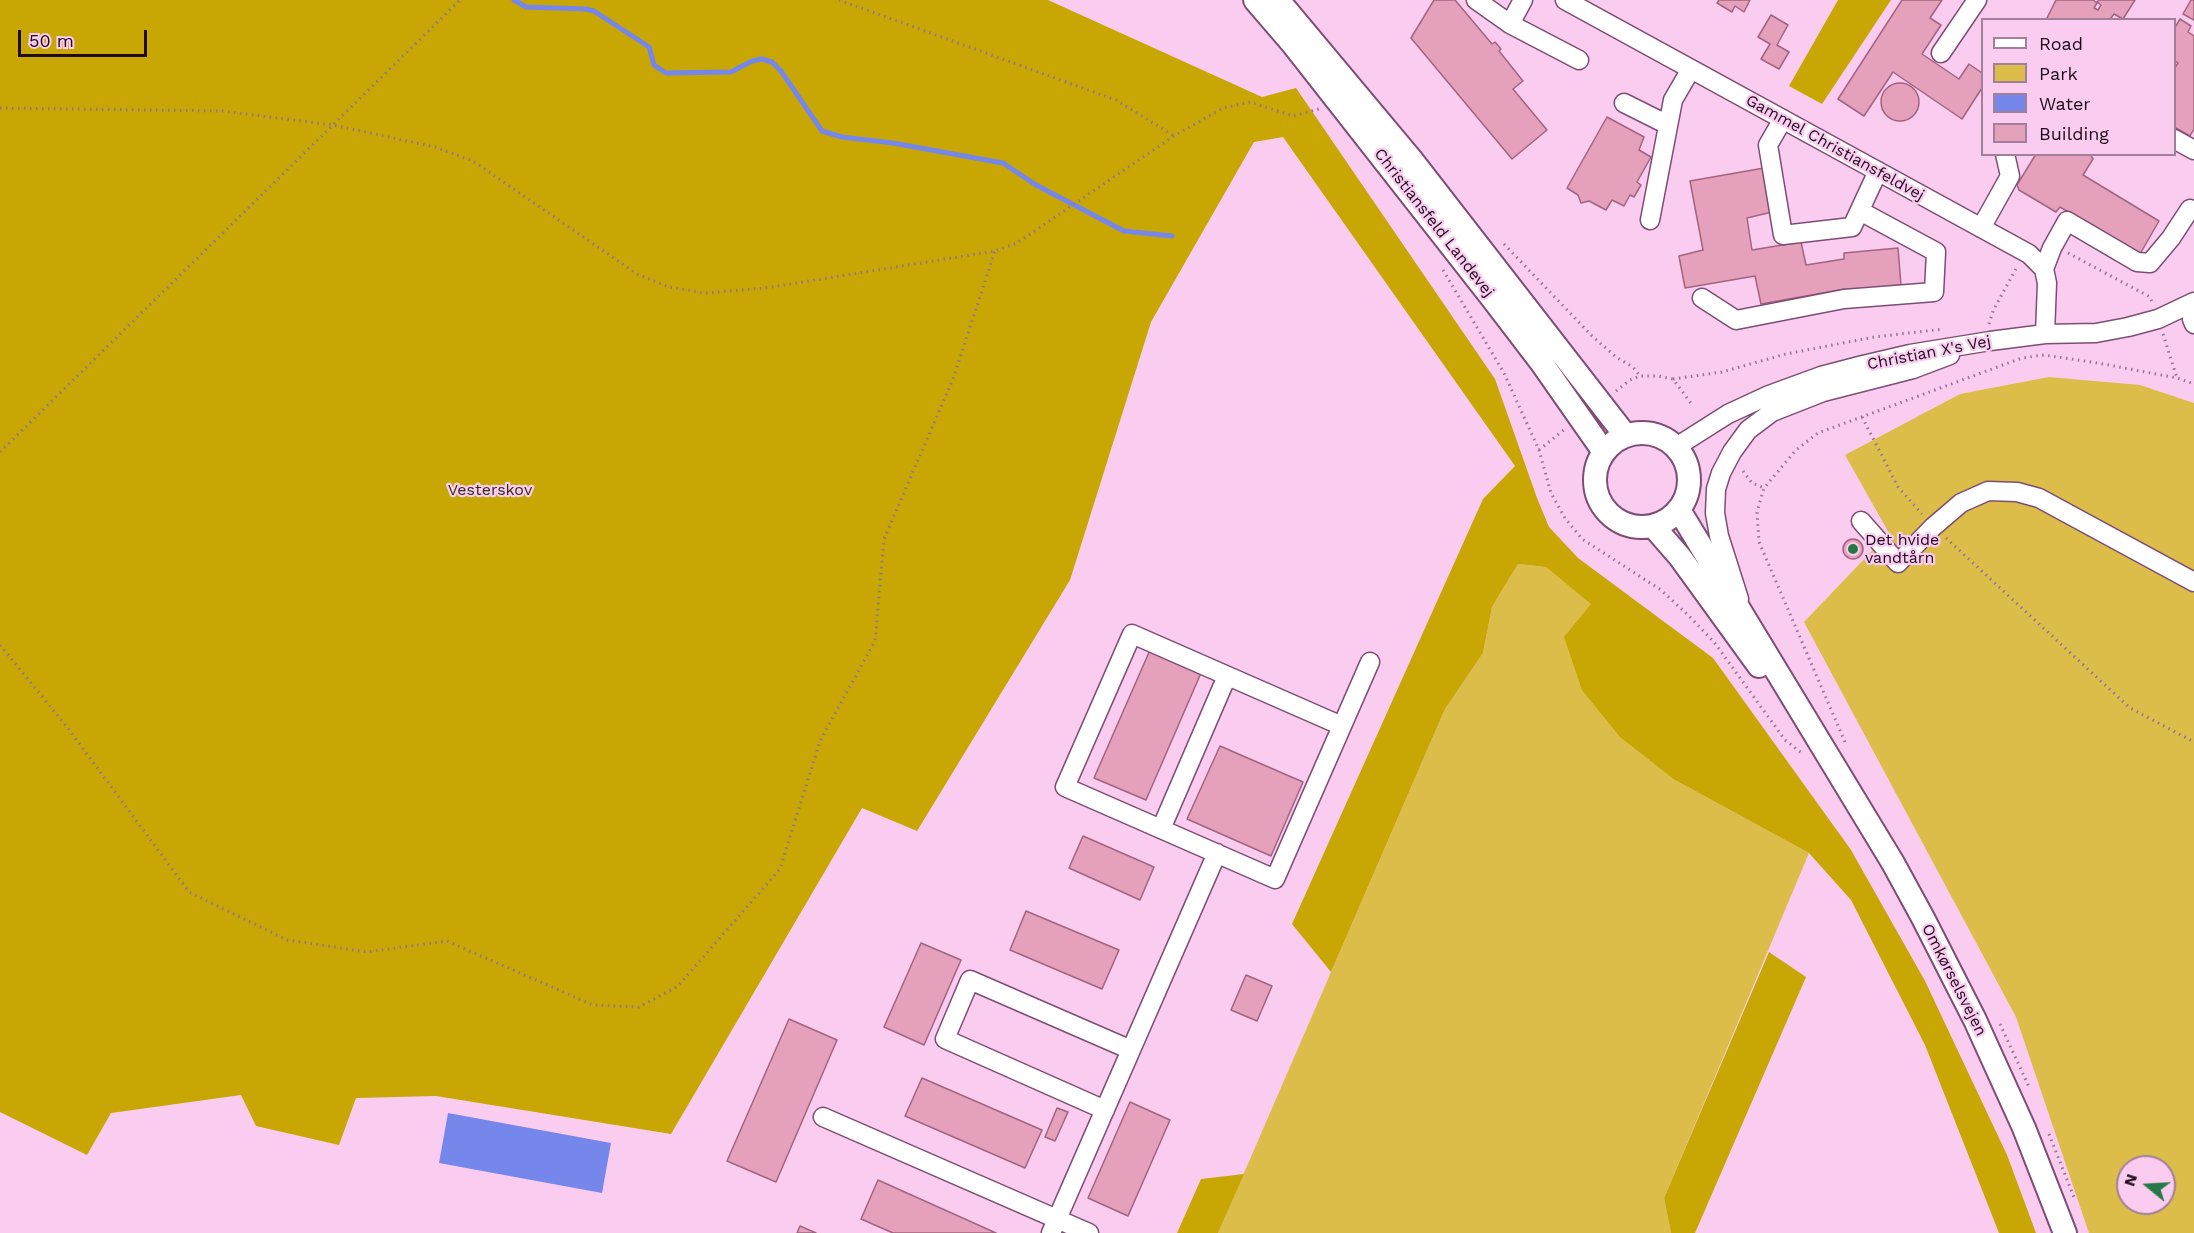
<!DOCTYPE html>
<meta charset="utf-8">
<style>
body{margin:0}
#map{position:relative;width:2194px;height:1233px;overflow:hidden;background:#faccf0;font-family:"Work Sans",sans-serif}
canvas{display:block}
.legend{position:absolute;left:1981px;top:18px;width:195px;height:138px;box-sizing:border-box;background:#faccf0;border:2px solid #a27f9b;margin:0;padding:8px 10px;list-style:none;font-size:18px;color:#1e0b1b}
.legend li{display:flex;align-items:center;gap:12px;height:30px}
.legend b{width:30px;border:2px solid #a27f9b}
.north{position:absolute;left:2116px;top:1155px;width:60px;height:60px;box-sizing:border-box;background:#faccf0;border:2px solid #a27f9b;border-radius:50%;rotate:288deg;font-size:16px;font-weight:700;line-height:24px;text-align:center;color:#1e0b1b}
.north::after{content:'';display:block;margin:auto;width:21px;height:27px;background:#277848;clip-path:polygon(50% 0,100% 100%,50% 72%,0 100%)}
.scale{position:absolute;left:18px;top:30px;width:129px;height:27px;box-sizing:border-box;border:3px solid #1e0b1b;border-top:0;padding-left:8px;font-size:18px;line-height:21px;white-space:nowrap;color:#1e0b1b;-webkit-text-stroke:4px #faccf0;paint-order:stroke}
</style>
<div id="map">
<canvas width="2194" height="1233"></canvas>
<ul class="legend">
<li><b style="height:8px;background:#fff"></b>Road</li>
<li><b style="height:16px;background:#dcbd4a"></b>Park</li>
<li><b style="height:16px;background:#7587eb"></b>Water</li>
<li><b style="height:16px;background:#e5a1bc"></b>Building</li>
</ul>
<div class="north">N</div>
<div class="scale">50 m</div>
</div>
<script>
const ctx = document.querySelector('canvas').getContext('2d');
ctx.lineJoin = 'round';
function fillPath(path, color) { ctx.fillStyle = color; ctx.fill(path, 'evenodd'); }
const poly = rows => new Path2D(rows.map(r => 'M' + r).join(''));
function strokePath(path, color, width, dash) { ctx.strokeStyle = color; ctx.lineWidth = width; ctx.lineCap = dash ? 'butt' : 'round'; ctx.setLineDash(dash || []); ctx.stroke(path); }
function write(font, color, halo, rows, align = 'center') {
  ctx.font = font + ' "Work Sans",sans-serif'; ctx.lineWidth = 4.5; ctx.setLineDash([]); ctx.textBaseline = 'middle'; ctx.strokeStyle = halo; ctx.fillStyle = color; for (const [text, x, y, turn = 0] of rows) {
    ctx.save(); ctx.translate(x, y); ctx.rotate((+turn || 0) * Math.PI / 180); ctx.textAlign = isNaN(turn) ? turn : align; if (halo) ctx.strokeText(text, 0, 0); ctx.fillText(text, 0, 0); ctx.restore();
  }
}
const green = poly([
 [2049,377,2140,385,2194,403,2194,1233,2089,1233,2016,1017,1804,622,1889,533,1845,455,1960,394],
 [2128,1167,2164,1167,2164,1203,2128,1203],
 [1518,564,1546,567,1592,604,1675,780,1809,853,1664,1198,1671,1233,1218,1233,1445,709,1483,653,1492,607]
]);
const forest = poly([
 [0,0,1048,0,1262,97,1296,88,1495,379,1537,498,1549,527,1578,558,1713,658,1851,850,1925,981,2007,1155,2036,1233,1999,1233,1925,1045,1851,900,1809,853,1675,780,1620,737,1582,690,1564,637,1591,604,1546,567,1518,564,1492,607,1483,653,1445,709,1331,972,1292,924,1483,499,1515,466,1283,137,1254,142,1151,322,1070,580,917,831,862,808,671,1134,436,1096,356,1098,339,1145,256,1126,241,1095,111,1113,87,1155,0,1112],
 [1838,0,1891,0,1822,104,1789,86],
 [1769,952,1806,977,1695,1233,1671,1233,1664,1198],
 [1244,1174,1218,1233,1177,1233,1201,1179]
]);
const water = poly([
 [448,1113,611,1143,602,1193,439,1163]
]);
const stream = poly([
 [514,0,526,7,586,9,594,11,649,47,654,65,666,73,731,72,752,61,762,59,772,62,781,71,822,131,842,137,893,143,1003,163,1036,185,1124,231,1172,236]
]);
const building = poly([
 [1434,0,1455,0,1492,44,1495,42,1501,49,1499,51,1523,81,1513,89,1547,130,1512,159,1411,38,1434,0],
 [1719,0,1750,0,1744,12,1735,6,1732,12,1717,3,1719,0],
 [1902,0,1942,0,1930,18,1941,25,1922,54,1959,79,1969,64,1982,73,1982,88,1962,119,1893,72,1864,116,1838,99,1902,0],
 [2056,0,2093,0,2097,3,2094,8,2098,10,2101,5,2097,2,2099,0,2135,0,2123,19,2114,14,2111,18,2113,20,2046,20,2056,0],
 [2191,0,2194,0,2194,20,2183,14,2191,0],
 [1771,15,1788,25,1777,45,1789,52,1779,69,1761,59,1770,44,1758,37,1771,15],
 [2180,19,2191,26,2188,32,2194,36,2194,129,2190,136,2174,127,2174,69,2178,63,2174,60,2174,29,2180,19],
 '1881 102a19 19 0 1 1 38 0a19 19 0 1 1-38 0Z',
 [1607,117,1644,137,1639,150,1651,157,1637,182,1641,185,1634,197,1630,195,1624,206,1612,200,1606,210,1589,201,1581,203,1578,195,1567,188,1607,117],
 [2036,154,2090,154,2093,159,2083,175,2159,221,2140,254,2060,207,2056,212,2019,190,2017,185,2036,154],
 [1764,168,1772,212,1747,218,1752,250,1801,242,1806,265,1844,259,1844,253,1898,248,1901,285,1845,291,1845,289,1761,304,1755,276,1685,288,1679,256,1703,250,1690,181,1764,168],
 '1843 549a10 10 0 1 1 20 0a10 10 0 1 1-20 0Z',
 [1150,650,1201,673,1146,800,1094,778,1150,650],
 [1220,746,1303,782,1271,856,1187,819,1220,746],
 [1083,836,1154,867,1140,900,1069,868,1083,836],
 [1026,911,1119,950,1102,989,1010,950,1026,911],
 [921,943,961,960,924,1045,884,1027,921,943],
 [1246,975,1272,986,1257,1021,1231,1010,1246,975],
 [789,1019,837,1040,776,1182,727,1161,789,1019],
 [922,1078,1042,1130,1025,1168,905,1116,922,1078],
 [1130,1102,1170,1120,1128,1216,1088,1198,1130,1102],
 [1057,1108,1068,1112,1055,1141,1045,1137,1057,1108],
 [878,1180,996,1233,893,1233,861,1219,878,1180],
 [800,1226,816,1233,797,1233,800,1226]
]);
const path = poly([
 [839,0,1116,100,1174,136],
 [0,108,222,111,333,125,435,147,473,161,637,274,669,287,705,293,766,288,995,251,1017,243,1174,136,1223,108,1250,102,1293,116,1319,109],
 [1504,244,1592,336,1616,357,1633,367,1640,376],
 [2068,253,2150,297,2152,302],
 [1443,270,1504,373,1539,450,1551,493,1565,518,1582,539,1661,590,1689,616,1714,642,1785,740,1803,754],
 [1989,324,1993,311,2018,265],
 [2163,334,2177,378],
 [1673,379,1722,372,1786,354,1874,337,1944,329],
 [1616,391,1630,380,1640,376,1658,376,1673,379,1693,406],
 [1862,417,1898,487,1922,514],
 [1539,450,1565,429],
 [0,452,460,0],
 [1743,471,1752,483,1764,488],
 [1946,538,2130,708,2194,742],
 [0,645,67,727,189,892,287,940,367,952,447,941,593,1005,639,1007,677,987,780,869,820,741,875,641,884,539,953,379,995,251],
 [1845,742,1759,542,1757,512,1764,488,1796,450,1818,433,2022,358,2044,355,2098,363,2177,378,2194,384],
 [2000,1024,2030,1089],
 [2049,1134,2075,1200]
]);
const minor = poly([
 [1476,0,1510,24],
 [1523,0,1510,24,1579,60],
 [1565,0,2029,254,2044,269,2047,283,2045,334],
 [1941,53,1977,0],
 [1624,103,1668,125],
 [1783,119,1768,145,1783,235,1852,227,1878,171],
 [2174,139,2194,150],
 [1650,220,1673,100,1691,69],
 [1981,228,2010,176,2005,154],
 [2044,269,2052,248,2067,221,2137,262,2150,263,2171,238,2190,209],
 [1702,298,1736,320,1844,299,1934,292,1936,252,1860,211],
 [2194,304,2192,319,2194,324],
 [1676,447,1728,414,1769,395,1821,376,1863,365,1910,354,1990,341,2045,334,2096,333,2128,327,2158,319,2194,302],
 [1861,521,1898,563,1933,527,1961,503,1988,491,2017,492,2039,498,2194,582],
 [1739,599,1719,536,1715,513,1716,489,1721,473,1732,452,1748,430,1772,412,1823,392,1913,369,1950,355],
 [1342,726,1132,634,1065,787,1275,879,1370,662],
 [1161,829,1227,676],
 [1105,1110,945,1039,970,980,1131,1050],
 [823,1117,1089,1233],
 [1051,1233,1217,853]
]);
const major = poly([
 [1255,0,1292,43,1492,298,1541,362,1604,452],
 [1278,0,1411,159,1626,436],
 '1595 480a47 47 0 1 1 94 0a47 47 0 1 1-94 0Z',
 [1679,510,1893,863,1923,918,1975,1020,2024,1128,2065,1233],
 [1653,526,1680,557,1759,666]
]);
const markers = [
 [1853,549,6,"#277848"]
];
const streetNames = [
 ["Gammel Christiansfeldvej",1835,148,29],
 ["Christiansfeld Landevej",1434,223,52],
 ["Christian X's Vej",1929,353,-11],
 ["Omkørselsvejen",1954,980,63]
];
const parkNames = [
 ["Vesterskov",490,490]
];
const poiNames = [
 ["Det hvide",1865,540],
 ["vandtårn",1865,558]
];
fillPath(green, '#dcbd4a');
fillPath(forest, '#c8a603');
fillPath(water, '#7587eb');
strokePath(stream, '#7587eb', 5);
fillPath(building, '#e5a1bc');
strokePath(building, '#a2647e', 1.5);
strokePath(minor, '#7e4d75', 21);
strokePath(major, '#7e4d75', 26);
strokePath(path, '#96748f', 3, [1.5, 4.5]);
strokePath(minor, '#fff', 18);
strokePath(major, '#fff', 22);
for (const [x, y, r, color] of markers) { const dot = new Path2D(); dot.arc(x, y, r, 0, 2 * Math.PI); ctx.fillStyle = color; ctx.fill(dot); strokePath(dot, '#faccf0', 2); }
write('16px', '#1e0b1b', '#faccf0', streetNames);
write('16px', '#352f19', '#faccf0', parkNames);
write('16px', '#1e0b1b', '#faccf0', poiNames, 'left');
</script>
